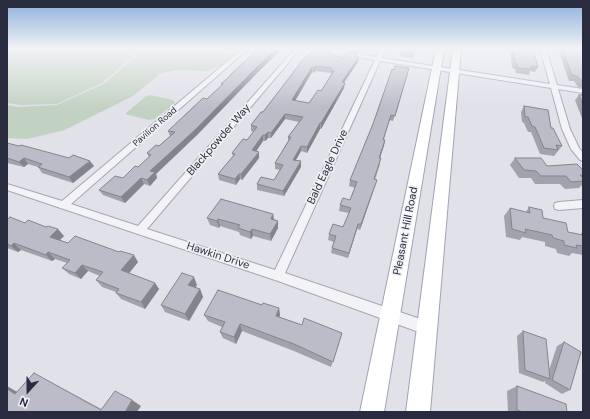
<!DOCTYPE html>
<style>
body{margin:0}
#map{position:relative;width:590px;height:419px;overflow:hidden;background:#e0e1e9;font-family:"DM Sans",sans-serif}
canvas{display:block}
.frame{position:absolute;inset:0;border:8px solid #292c3f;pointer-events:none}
.north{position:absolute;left:8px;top:371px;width:40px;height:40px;-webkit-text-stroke:3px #f0f1f6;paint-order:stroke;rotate:201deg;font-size:11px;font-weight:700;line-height:16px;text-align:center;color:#292c3f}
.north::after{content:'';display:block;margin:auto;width:14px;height:18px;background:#292c3f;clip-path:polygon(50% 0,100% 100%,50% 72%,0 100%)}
</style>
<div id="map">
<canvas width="590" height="419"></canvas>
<div class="frame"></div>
<div class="north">N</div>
</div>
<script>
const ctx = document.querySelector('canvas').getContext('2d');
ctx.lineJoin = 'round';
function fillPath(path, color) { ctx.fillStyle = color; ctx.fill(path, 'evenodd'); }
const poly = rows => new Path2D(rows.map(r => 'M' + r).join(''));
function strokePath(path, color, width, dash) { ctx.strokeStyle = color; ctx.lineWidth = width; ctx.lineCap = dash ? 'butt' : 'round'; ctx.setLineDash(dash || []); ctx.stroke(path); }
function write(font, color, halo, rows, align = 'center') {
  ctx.font = font + ' "DM Sans",sans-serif'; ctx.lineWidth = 3.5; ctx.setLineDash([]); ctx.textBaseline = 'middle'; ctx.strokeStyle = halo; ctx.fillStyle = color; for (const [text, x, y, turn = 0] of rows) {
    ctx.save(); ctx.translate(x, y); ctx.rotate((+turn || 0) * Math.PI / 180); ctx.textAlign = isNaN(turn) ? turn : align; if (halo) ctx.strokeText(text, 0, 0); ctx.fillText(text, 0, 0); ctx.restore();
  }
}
const green = poly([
 [7,49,142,49,102,83,57,104,21,105,7,103],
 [144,49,215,49,233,56,226,64,206,71,179,70,161,73,133,96,65,130,27,139,7,138,7,105,18,107,57,105,105,83],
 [151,95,173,100,175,103,155,119,149,120,125,114,146,96]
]);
const street = poly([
 [242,49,248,49,71,204,138,226,295,49,300,49,147,229,275,270,375,60,313,49,329,49,376,57,380,49,386,49,382,58,550,84,540,49,546,49,557,85,583,89,583,93,558,89,570,129,579,148,583,153,583,161,580,160,571,149,562,129,551,88,380,61,285,273,432,323,434,328,432,333,427,335,278,281,7,190,7,184,62,201,242,49],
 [583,200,583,208,559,210,555,209,554,206,555,203,559,202,583,200]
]);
const primary = poly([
 [436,49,444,49,384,412,360,412,436,49],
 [453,49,461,49,430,412,406,412,453,49]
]);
const wall = poly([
 [258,49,280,49,280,51,260,70,197,135,156,174,157,178,150,186,144,184,125,203,103,195,99,190,123,178,138,167,149,157,147,153,159,146,170,136,168,131,207,99,221,86,221,84,230,76,230,75],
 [350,49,361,49,359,53,349,51],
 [401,49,416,49,413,58,399,56],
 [511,49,533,49,538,67,535,72,530,71,529,75,516,73,515,69,512,68,510,52],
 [558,49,580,49,583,56,583,88,578,87,574,81,569,81],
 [329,54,343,58,359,57,358,62,344,82,344,88,321,129,320,129,307,153,301,151,296,160,301,161,301,167,284,196,257,190,257,184,274,180,280,170,275,169,275,163,288,141,288,137,299,122,285,119,271,138,268,138,265,141,263,141,256,151,259,152,259,158,242,180,240,179,236,185,219,180,218,174,233,156,232,153,247,140,254,132,251,131,251,125,263,112,305,57],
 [315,71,331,73,330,76,323,88,309,103,295,101,312,72,314,73],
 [408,74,393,121,389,120,384,139,383,140,385,140,380,158,380,164,375,180,375,186,360,230,357,229,348,258,331,253,332,248,334,242,328,240,329,234,343,227,349,213,339,211,340,205,350,200,355,188,349,186,350,180],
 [583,91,583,121,575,100,579,95,581,95,581,94],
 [524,106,551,128,562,146,554,156,540,154,531,132,528,132,524,123,522,122,521,112],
 [7,143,94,166,73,183,42,173,38,167,28,164,24,167,7,163],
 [515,158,547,166,583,170,583,184,579,188,565,189,560,184,535,184,531,178,519,178,510,165],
 [529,207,543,218,568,232,580,235,583,231,583,255,572,253,569,256,557,253,556,249,545,246,545,242,522,237,520,240,506,237,504,216,510,208,526,212],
 [273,214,274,219,278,221,278,228,271,241,253,236,251,239,240,235,239,232,220,226,219,228,210,225,207,218],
 [7,220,64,236,59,240,68,243,138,262,129,273,155,283,159,289,145,309,121,299,116,293,116,292,102,287,96,280,100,276,88,271,81,279,69,274,62,268,67,263,55,259,52,261,21,250,18,252,7,248],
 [197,285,195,287,200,289,203,297,189,321,165,312,161,305],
 [262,305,279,308,280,315,279,317,302,325,342,333,331,367,294,351,242,331,236,344,223,338,220,332,222,327,208,321,204,315],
 [523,331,549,370,557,346,564,342,570,390,562,394,545,383,545,381,543,382,519,373,517,336],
 [517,386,567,412,508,412,507,391]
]);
const shadedWall = poly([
 [276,49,280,49,280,51,260,70,197,135,156,174,157,178,150,186,147,180,150,171,260,64],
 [329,49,329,53,326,58,326,53],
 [359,57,358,62,341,87,342,82],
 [316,66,315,71,314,73,314,68],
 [312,67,312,72,292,106,292,100],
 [345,83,344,88,321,129,321,123],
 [285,114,285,119,271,138,271,133],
 [320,123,320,129,307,153,307,147],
 [268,132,268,138,265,141,265,135],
 [263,135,263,141,253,156,252,150],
 [385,140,384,146,378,164,379,158],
 [301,146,301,151,293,165,293,160],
 [259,152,259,158,242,180,241,174],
 [24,158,28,164,24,167,19,162],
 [90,161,94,166,73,183,69,177],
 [301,161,301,167,284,196,283,191],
 [239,174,240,179,236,185,235,179],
 [141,178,144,184,125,203,121,197],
 [377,180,375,186,360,230,361,224],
 [273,214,274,221,271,219],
 [218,219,220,226,219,228,217,221],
 [278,221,278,228,271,241,270,234],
 [358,224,357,229,348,258,349,253],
 [58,229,64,236,56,244,50,237],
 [252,229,253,236,251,239,250,232],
 [14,243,21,250,18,252,11,246],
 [48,252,55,259,52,261,46,255],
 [134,255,138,262,126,277,121,270],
 [82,265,88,271,81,279,75,273],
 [194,277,197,285,192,293,188,285],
 [155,283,159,289,145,309,141,302],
 [200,289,203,297,189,321,185,314],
 [279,308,280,315,277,323,276,316],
 [240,324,242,331,236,344,234,337],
 [34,373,47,380,107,412,106,412],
 [7,386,31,400,15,394,7,389],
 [132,400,141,406,137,412,125,412]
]);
const building = poly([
 [258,49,276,49,260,64,195,130,150,171,155,172,147,180,141,178,121,197,99,190,115,176,123,178,135,166,138,167,151,155,147,153,156,145,159,146,175,132,168,131,203,98,207,99,223,84,221,84,231,75,230,75,258,49],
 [316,49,329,49,326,53,343,58,347,51,357,53,355,57,359,57,342,82,345,83,321,123,320,123,307,147,301,146,293,160,301,161,283,191,257,184,261,177,274,180,283,165,275,163,291,137,288,137,303,117,285,114,271,133,268,132,265,135,263,135,252,150,259,152,241,174,239,174,235,179,218,174,235,154,232,153,243,139,247,140,257,127,251,125,261,112,263,112,305,57,316,49],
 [316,66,332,68,331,71,334,71,323,88,321,91,318,90,309,103,292,100,312,67,314,68,316,66],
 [401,49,416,49,415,53,400,51,401,49],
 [513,49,533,49,538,67,531,66,532,69,518,68,517,64,515,63,513,49],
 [562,49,580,49,583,56,583,82,577,76,572,75,562,49],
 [395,66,409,68,395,116,391,115,384,137,383,140,385,140,379,158,381,158,374,179,377,180,361,224,358,224,349,253,332,248,336,236,329,234,333,224,343,227,351,208,340,205,343,198,350,200,357,182,350,180,373,124,392,69,394,70,395,66],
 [579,95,583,95,583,105,579,95],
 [524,106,548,110,551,128,553,128,562,146,556,145,558,150,544,148,535,127,532,126,528,117,525,117,524,106],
 [7,143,19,146,21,145,69,158,73,155,90,161,69,177,38,167,42,164,24,158,19,162,7,158,7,143],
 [515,158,541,158,547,166,577,164,583,170,583,175,580,175,583,178,583,181,571,182,566,176,541,176,536,171,524,170,515,158],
 [221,199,273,214,271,219,278,221,270,234,252,229,250,232,238,228,240,225,218,219,217,221,207,218,221,199],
 [529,207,542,210,543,218,566,223,568,232,583,235,583,246,576,245,577,248,564,245,564,241,553,238,552,235,525,229,526,233,512,229,510,208,530,213,529,207],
 [10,217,25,223,28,220,46,227,48,226,58,229,50,237,68,243,75,236,119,252,120,251,134,255,121,270,155,283,141,302,116,293,119,289,96,280,103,272,82,265,75,273,62,268,70,260,48,252,46,255,14,243,11,246,7,244,7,220,10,217],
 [182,273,194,277,188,285,200,289,185,314,161,305,182,273],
 [218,290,262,305,263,303,279,308,276,316,302,325,304,318,342,333,333,362,294,344,240,324,234,337,220,332,225,322,204,315,218,290],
 [523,331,546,339,550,379,525,370,523,331],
 [564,342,581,352,570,390,552,380,564,342],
 [34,373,101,410,115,391,132,400,125,412,7,412,7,389,15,394,34,373],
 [517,386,566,404,567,412,523,412,517,410,517,386]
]);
const farStreetnames = [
 ["Pavilion Road",155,127,-41]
];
const streetNames = [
 ["Blackpowder Way",219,140,-49],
 ["Bald Eagle Drive",328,167,-65],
 ["Pleasant Hill Road",406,231,-79],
 ["Hawkin Drive",218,256,18]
];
fillPath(green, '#c2d2c2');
strokePath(street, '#a5a7b3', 2);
strokePath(primary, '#a0a3b4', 2);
fillPath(street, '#f3f3f7');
fillPath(primary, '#fff');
fillPath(wall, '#a1a2ac');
fillPath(shadedWall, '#83848c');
fillPath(building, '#bbbcc8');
strokePath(building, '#83848c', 1);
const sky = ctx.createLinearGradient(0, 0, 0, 108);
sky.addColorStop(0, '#8aaedb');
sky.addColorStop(0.45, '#f1f2f5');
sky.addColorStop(1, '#f1f2f500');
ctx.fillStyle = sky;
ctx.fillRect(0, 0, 590, 108);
write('9px', '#292c3f', '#f0f1f6', farStreetnames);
write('11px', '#292c3f', '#f0f1f6', streetNames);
</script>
